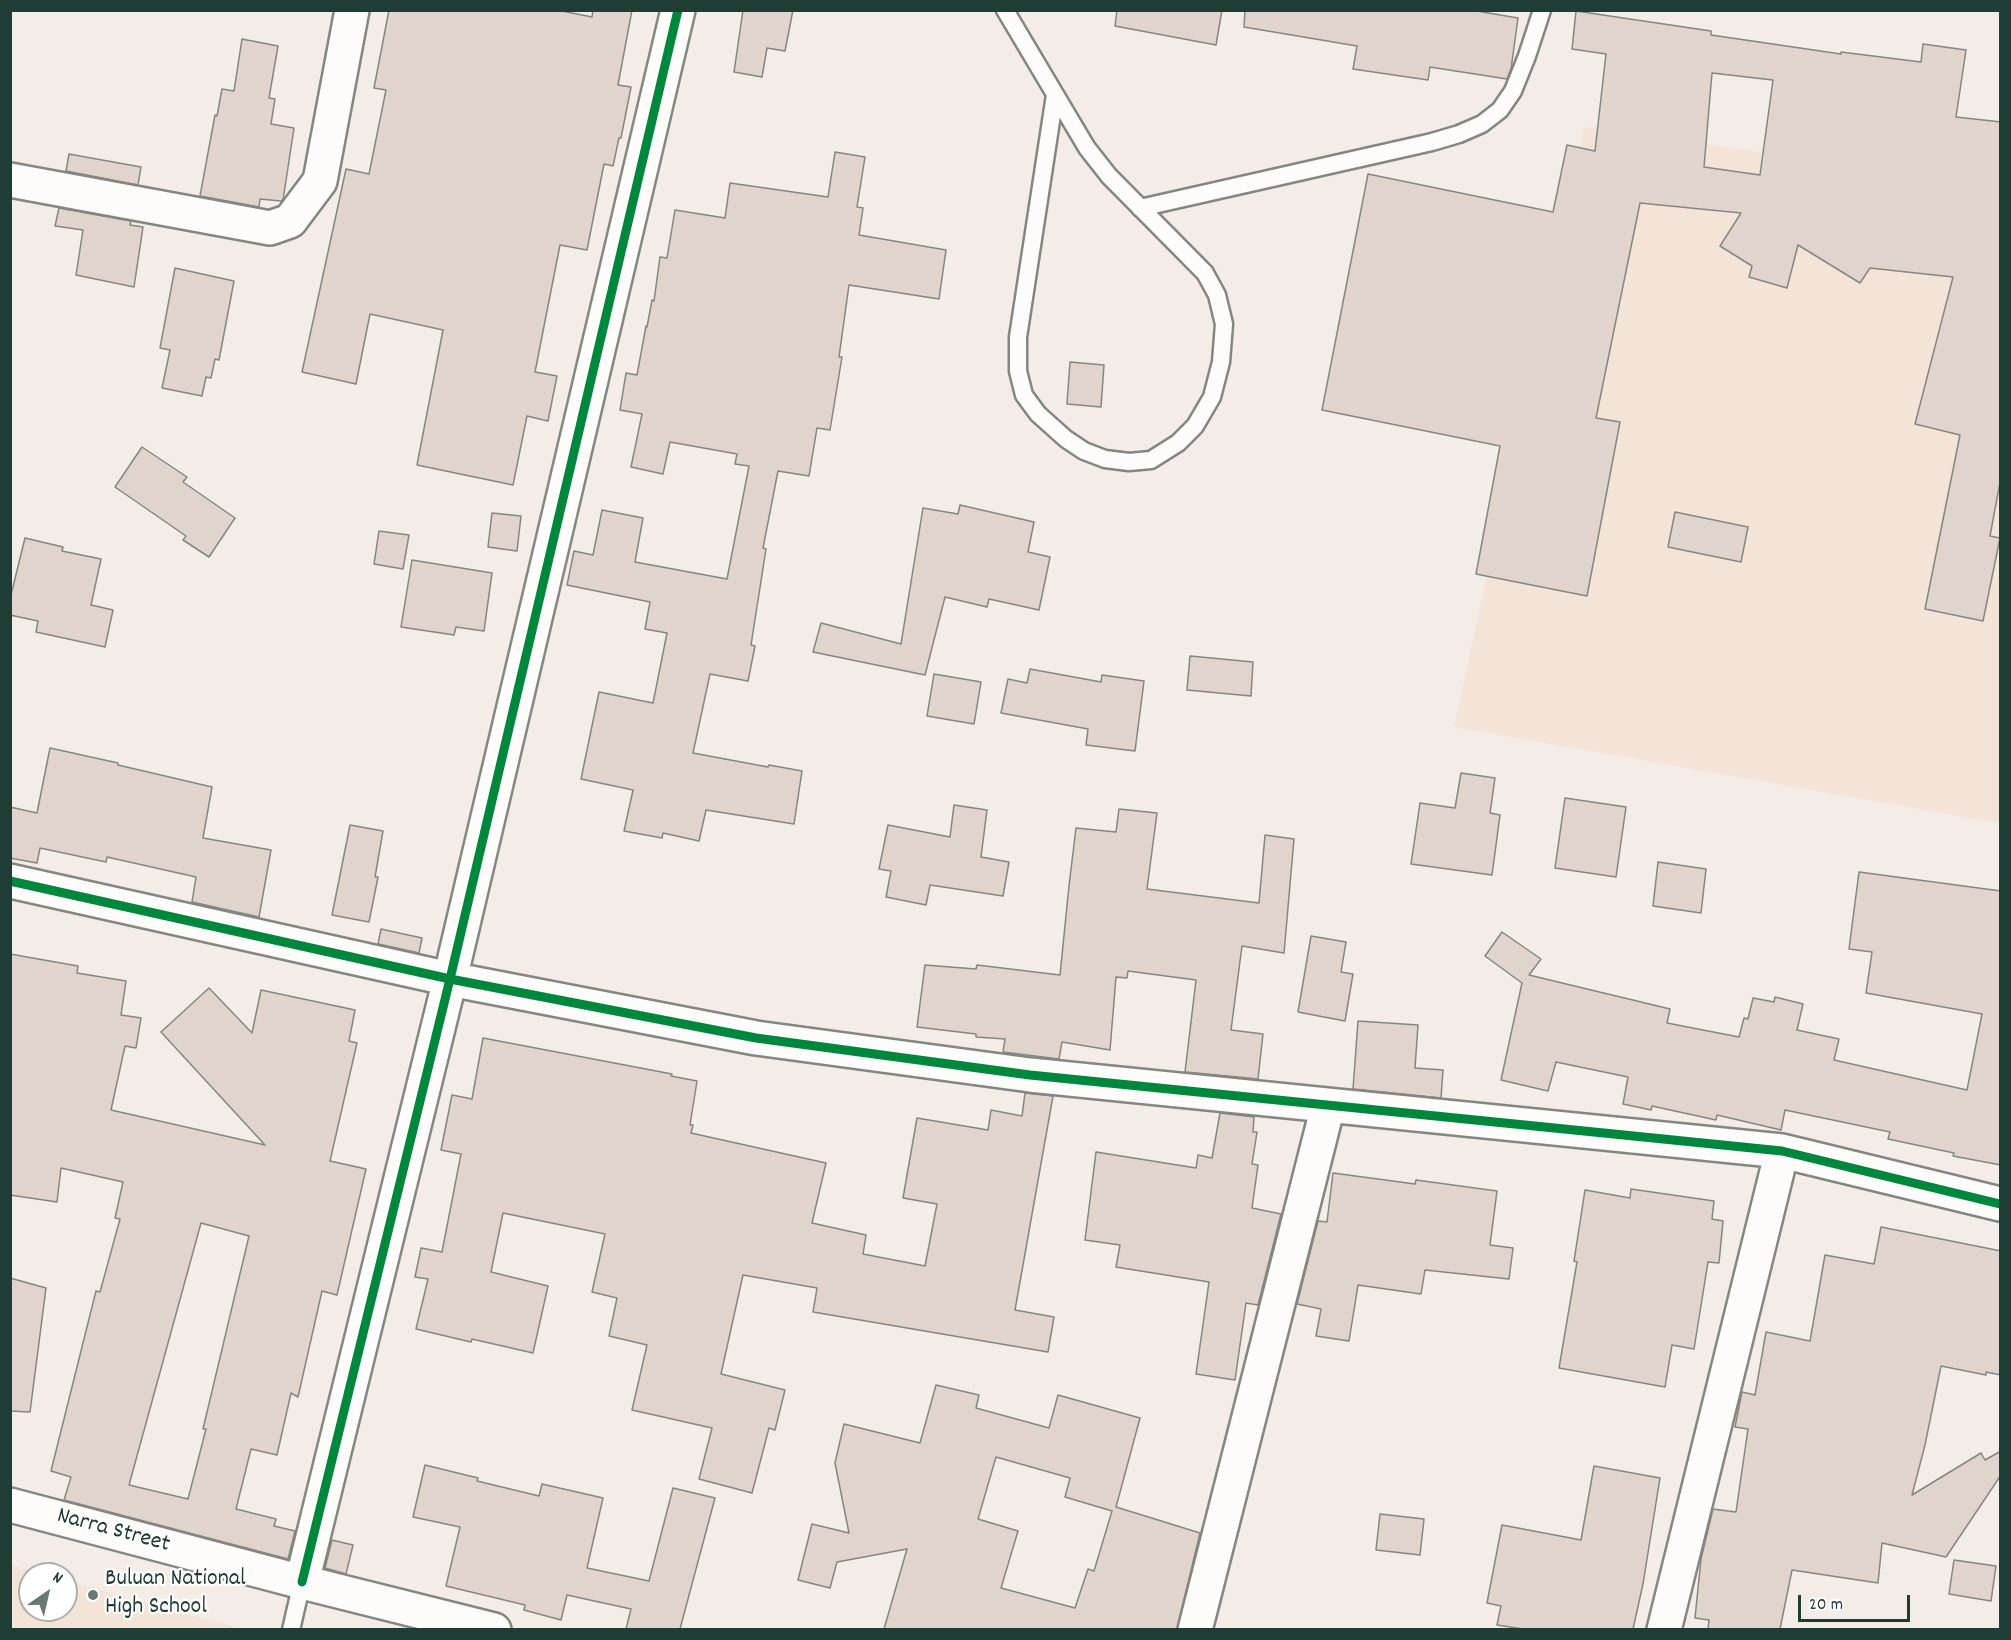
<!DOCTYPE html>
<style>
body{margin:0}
#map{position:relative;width:2011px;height:1640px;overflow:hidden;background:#f3ece7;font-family:Dekko,sans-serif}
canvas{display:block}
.frame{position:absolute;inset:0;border:12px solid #1f3d34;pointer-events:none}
.north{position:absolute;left:18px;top:1562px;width:60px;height:60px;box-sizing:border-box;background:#fff;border:2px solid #a5b1ae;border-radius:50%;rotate:34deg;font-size:16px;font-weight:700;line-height:24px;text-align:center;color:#1f3d34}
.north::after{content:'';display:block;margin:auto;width:21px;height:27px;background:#697a73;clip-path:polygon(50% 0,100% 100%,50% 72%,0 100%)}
.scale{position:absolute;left:1798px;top:1595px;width:112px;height:27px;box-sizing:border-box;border:3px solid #1f3d34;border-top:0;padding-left:8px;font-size:18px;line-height:21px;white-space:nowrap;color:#1f3d34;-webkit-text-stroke:4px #fff;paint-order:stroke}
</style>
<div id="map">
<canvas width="2011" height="1640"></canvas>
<div class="frame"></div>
<div class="north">N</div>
<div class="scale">20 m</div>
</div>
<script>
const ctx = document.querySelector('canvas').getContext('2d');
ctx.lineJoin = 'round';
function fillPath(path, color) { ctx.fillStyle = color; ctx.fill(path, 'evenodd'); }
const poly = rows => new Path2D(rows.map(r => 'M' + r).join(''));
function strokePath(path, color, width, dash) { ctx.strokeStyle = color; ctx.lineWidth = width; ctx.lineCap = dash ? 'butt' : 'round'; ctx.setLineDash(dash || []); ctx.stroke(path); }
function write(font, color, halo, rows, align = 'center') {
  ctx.font = font + ' Dekko,sans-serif'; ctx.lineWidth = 4.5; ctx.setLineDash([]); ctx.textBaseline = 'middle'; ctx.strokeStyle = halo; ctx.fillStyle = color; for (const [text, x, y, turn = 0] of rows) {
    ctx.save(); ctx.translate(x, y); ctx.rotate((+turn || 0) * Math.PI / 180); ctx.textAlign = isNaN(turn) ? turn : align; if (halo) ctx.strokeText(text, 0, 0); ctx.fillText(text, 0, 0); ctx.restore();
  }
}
const built = poly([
 [1584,127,2000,186,2000,817,1999,823,1454,727],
 [11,1565,42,1574,30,1574,30,1610,66,1610,66,1581,243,1629,11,1629]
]);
const building = poly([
 [389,10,557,10,592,17,593,10,632,10,618,85,631,87,621,138,619,138,613,166,604,164,587,250,560,245,535,372,557,376,548,421,527,416,513,485,417,465,443,330,370,314,356,384,302,372,346,169,369,174,386,90,374,88,389,10],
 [743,10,793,10,785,51,767,48,762,77,734,72,743,10],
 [1117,10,1222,10,1216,45,1115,26,1117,10],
 [1245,10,1471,10,1518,18,1511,69,1507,79,1430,67,1428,80,1353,69,1357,46,1244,27,1245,10],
 [1576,11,1711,31,1711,35,1841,54,1841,52,1921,62,1923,44,1966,50,1956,117,2001,122,2001,477,1990,536,2000,538,1983,621,1925,609,1960,435,1915,424,1953,277,1870,268,1860,283,1798,245,1787,288,1749,277,1752,266,1720,246,1741,213,1640,203,1596,418,1620,422,1587,596,1476,574,1500,446,1322,410,1368,174,1553,212,1567,145,1595,151,1606,54,1572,49,1576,11],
 [1712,73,1773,80,1760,175,1704,167,1712,73],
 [242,39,278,46,269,98,275,99,271,124,294,128,283,200,281,201,260,199,259,207,200,196,215,115,217,116,222,89,234,91,242,39],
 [835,152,865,157,857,207,863,208,859,235,946,250,939,299,849,285,839,357,842,357,830,430,817,428,809,476,778,471,763,548,766,549,751,645,755,646,748,681,710,674,693,753,768,767,769,765,802,771,794,824,706,810,699,841,663,833,662,838,624,831,633,790,581,779,599,692,653,703,667,633,645,629,650,602,567,585,574,551,593,555,602,510,643,518,635,562,727,579,749,466,735,464,737,454,670,442,663,474,631,467,642,414,620,410,626,373,637,375,646,326,647,327,652,300,654,301,660,257,667,258,675,210,725,218,730,183,828,197,835,152],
 [69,154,141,167,138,185,66,171,69,154],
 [59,208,131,221,130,225,143,227,134,287,76,275,83,230,55,226,59,208],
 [175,268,234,281,219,360,215,359,211,378,206,377,202,396,162,388,170,350,160,348,175,268],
 [1070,362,1104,365,1101,407,1067,404,1070,362],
 [142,447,187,477,183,482,235,518,209,557,183,540,186,536,115,487,142,447],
 [960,505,1034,522,1028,552,1050,557,1039,610,989,599,987,607,945,597,925,675,813,652,821,623,901,644,923,508,958,514,960,505],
 [1675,512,1748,527,1741,562,1668,547,1675,512],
 [492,513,521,516,517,551,488,547,492,513],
 [379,531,409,535,403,569,374,564,379,531],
 [25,538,63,547,62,551,101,559,91,605,113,610,105,647,36,632,38,621,10,615,10,599,25,538],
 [412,560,492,573,484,631,456,627,454,635,401,627,412,560],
 [1190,656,1253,662,1251,696,1187,690,1190,656],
 [1030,669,1101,682,1102,675,1144,681,1135,751,1086,745,1088,729,1001,713,1008,679,1027,683,1030,669],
 [934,674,981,682,974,724,927,716,934,674],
 [50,748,118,763,118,765,212,787,203,838,271,850,259,917,192,902,196,877,107,857,106,862,40,848,37,863,10,858,10,807,37,813,50,748],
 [1461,773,1495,778,1490,813,1500,815,1492,875,1411,864,1420,803,1455,808,1461,773],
 [1565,798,1626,807,1616,877,1555,868,1565,798],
 [954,805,987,810,981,857,1009,862,1003,896,930,885,926,905,886,897,891,871,879,869,888,825,950,837,954,805],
 [1119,809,1157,813,1147,889,1259,903,1265,835,1294,839,1284,953,1242,946,1231,1030,1263,1034,1258,1079,1185,1072,1196,980,1128,971,1127,978,1116,977,1110,1050,1062,1042,1059,1059,1003,1052,1005,1039,976,1037,976,1034,917,1027,925,965,976,969,977,965,1060,975,1069,886,1076,828,1116,832,1119,809],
 [350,825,383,831,375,877,378,877,369,922,332,915,350,825],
 [1658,862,1706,869,1701,913,1653,906,1658,862],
 [1859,872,2001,891,2001,1165,1953,1156,1954,1153,1888,1139,1890,1132,1785,1110,1781,1130,1717,1115,1716,1120,1652,1106,1651,1110,1623,1104,1628,1077,1556,1062,1548,1091,1501,1080,1522,983,1485,956,1502,932,1541,959,1529,975,1670,1009,1667,1023,1739,1037,1744,1018,1748,1019,1753,998,1774,1002,1775,997,1803,1004,1797,1030,1839,1039,1834,1060,1967,1090,1982,1014,1866,993,1872,952,1849,949,1859,872],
 [381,929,422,938,419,953,378,944,381,929],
 [1311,936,1346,942,1341,972,1353,974,1345,1021,1298,1012,1311,936],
 [10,954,78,966,77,973,126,981,121,1015,141,1018,136,1048,125,1046,111,1110,265,1145,161,1032,209,988,252,1033,261,990,355,1010,349,1041,357,1043,330,1161,366,1169,337,1295,322,1291,298,1397,291,1393,277,1455,251,1449,236,1509,276,1519,274,1526,295,1531,288,1559,64,1500,71,1477,51,1471,96,1291,100,1292,120,1219,115,1218,123,1182,61,1168,57,1202,10,1195,10,954],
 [201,1223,249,1236,203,1429,206,1429,188,1499,129,1485,201,1223],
 [1358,1021,1418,1025,1415,1068,1443,1070,1441,1098,1353,1089,1358,1021],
 [483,1038,672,1074,671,1076,697,1081,690,1125,693,1125,691,1133,826,1163,812,1223,866,1235,863,1254,925,1266,937,1204,903,1198,917,1118,988,1130,991,1110,1022,1116,1025,1093,1053,1096,1015,1310,1054,1317,1048,1352,813,1312,817,1288,743,1275,721,1374,785,1390,775,1430,769,1428,752,1493,699,1479,712,1428,632,1410,647,1345,609,1336,617,1298,592,1292,605,1234,503,1213,491,1272,548,1286,533,1353,472,1339,471,1342,416,1329,428,1279,415,1277,421,1248,442,1252,461,1154,441,1150,452,1095,472,1099,483,1038],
 [1220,1113,1254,1117,1253,1132,1257,1132,1252,1164,1258,1165,1252,1208,1281,1214,1258,1305,1246,1303,1235,1380,1196,1374,1209,1282,1116,1267,1120,1245,1085,1240,1096,1152,1196,1168,1198,1155,1212,1158,1220,1113],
 [1333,1173,1415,1184,1416,1180,1497,1191,1490,1245,1513,1248,1509,1279,1425,1270,1421,1294,1358,1285,1349,1341,1316,1336,1321,1309,1297,1304,1318,1221,1327,1222,1333,1173],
 [1631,1189,1714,1201,1712,1219,1723,1221,1719,1263,1708,1262,1694,1349,1672,1345,1665,1387,1559,1368,1577,1262,1574,1261,1585,1190,1630,1198,1631,1189],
 [1881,1227,2001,1251,2001,1375,1986,1372,1986,1375,1941,1366,1925,1445,1912,1495,1981,1453,1985,1460,2001,1451,2001,1475,1946,1557,1882,1543,1878,1583,1792,1570,1780,1629,1708,1629,1709,1620,1695,1618,1701,1559,1713,1509,1736,1512,1748,1429,1735,1427,1742,1392,1755,1395,1766,1332,1810,1341,1825,1255,1874,1264,1881,1227],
 [10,1278,46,1288,30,1412,10,1411,10,1278],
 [936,1385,979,1395,976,1408,1049,1428,1058,1395,1140,1418,1116,1507,1200,1533,1177,1629,884,1629,907,1549,837,1562,830,1588,798,1580,812,1524,849,1533,835,1463,844,1424,920,1443,936,1385],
 [996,1457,1070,1478,1065,1497,1112,1511,1094,1571,1088,1569,1075,1608,1001,1588,1018,1531,978,1519,996,1457],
 [425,1465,478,1478,477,1481,539,1496,542,1484,603,1498,587,1568,649,1581,673,1488,715,1498,680,1629,626,1629,631,1609,567,1595,561,1620,524,1610,525,1605,446,1586,460,1527,413,1517,425,1465],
 [1594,1466,1660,1478,1643,1584,1633,1629,1523,1629,1497,1625,1501,1606,1487,1603,1502,1525,1581,1540,1594,1466],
 [1380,1514,1424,1519,1420,1555,1376,1550,1380,1514],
 [332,1540,353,1545,346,1574,325,1568,332,1540],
 [1954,1560,1996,1566,1991,1601,1949,1594,1954,1560]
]);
const lane = poly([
 [1005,10,1087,148,1109,176,1205,273,1217,295,1224,324,1221,362,1212,397,1195,426,1178,443,1151,460,1129,462,1105,459,1084,451,1066,439,1038,414,1024,395,1018,371,1018,337,1055,95],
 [1140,208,1432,142,1459,134,1482,124,1500,110,1513,91,1527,56,1542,10],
 [291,1630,302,1582]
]);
const street = poly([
 [10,180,270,228,290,221,320,181,352,10],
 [10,881,450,979,756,1038,1030,1075,1782,1151,2000,1204],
 [302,1582,450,979,678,10],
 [1195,1630,1328,1106],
 [1664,1630,1782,1151]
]);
const secondary = poly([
 [10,1505,302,1582,494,1630]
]);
const cycleway = poly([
 [10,881,450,979,756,1038,1030,1075,1782,1151,2000,1204],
 [302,1582,450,979,678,10]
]);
const markers = [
 [93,1595,6,"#697a73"]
];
const streetNames = [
 ["Narra Street",113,1532,15]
];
const poiNames = [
 ["Buluan National",105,1581],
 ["High School",105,1609]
];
fillPath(built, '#f4e4d8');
fillPath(building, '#e1d4cc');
strokePath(building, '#848682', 1.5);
strokePath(lane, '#848682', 21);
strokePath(street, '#848682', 38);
strokePath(secondary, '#848682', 38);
strokePath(lane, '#fdfcfb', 16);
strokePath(street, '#fdfcfb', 33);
strokePath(secondary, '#fdfcfb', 33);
strokePath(cycleway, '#00873e', 9);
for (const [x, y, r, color] of markers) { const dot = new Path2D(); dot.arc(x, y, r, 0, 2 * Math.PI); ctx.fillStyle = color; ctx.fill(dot); strokePath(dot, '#fff', 2); }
write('24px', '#1f3d34', '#fff', streetNames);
write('24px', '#1f3d34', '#fff', poiNames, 'left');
</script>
